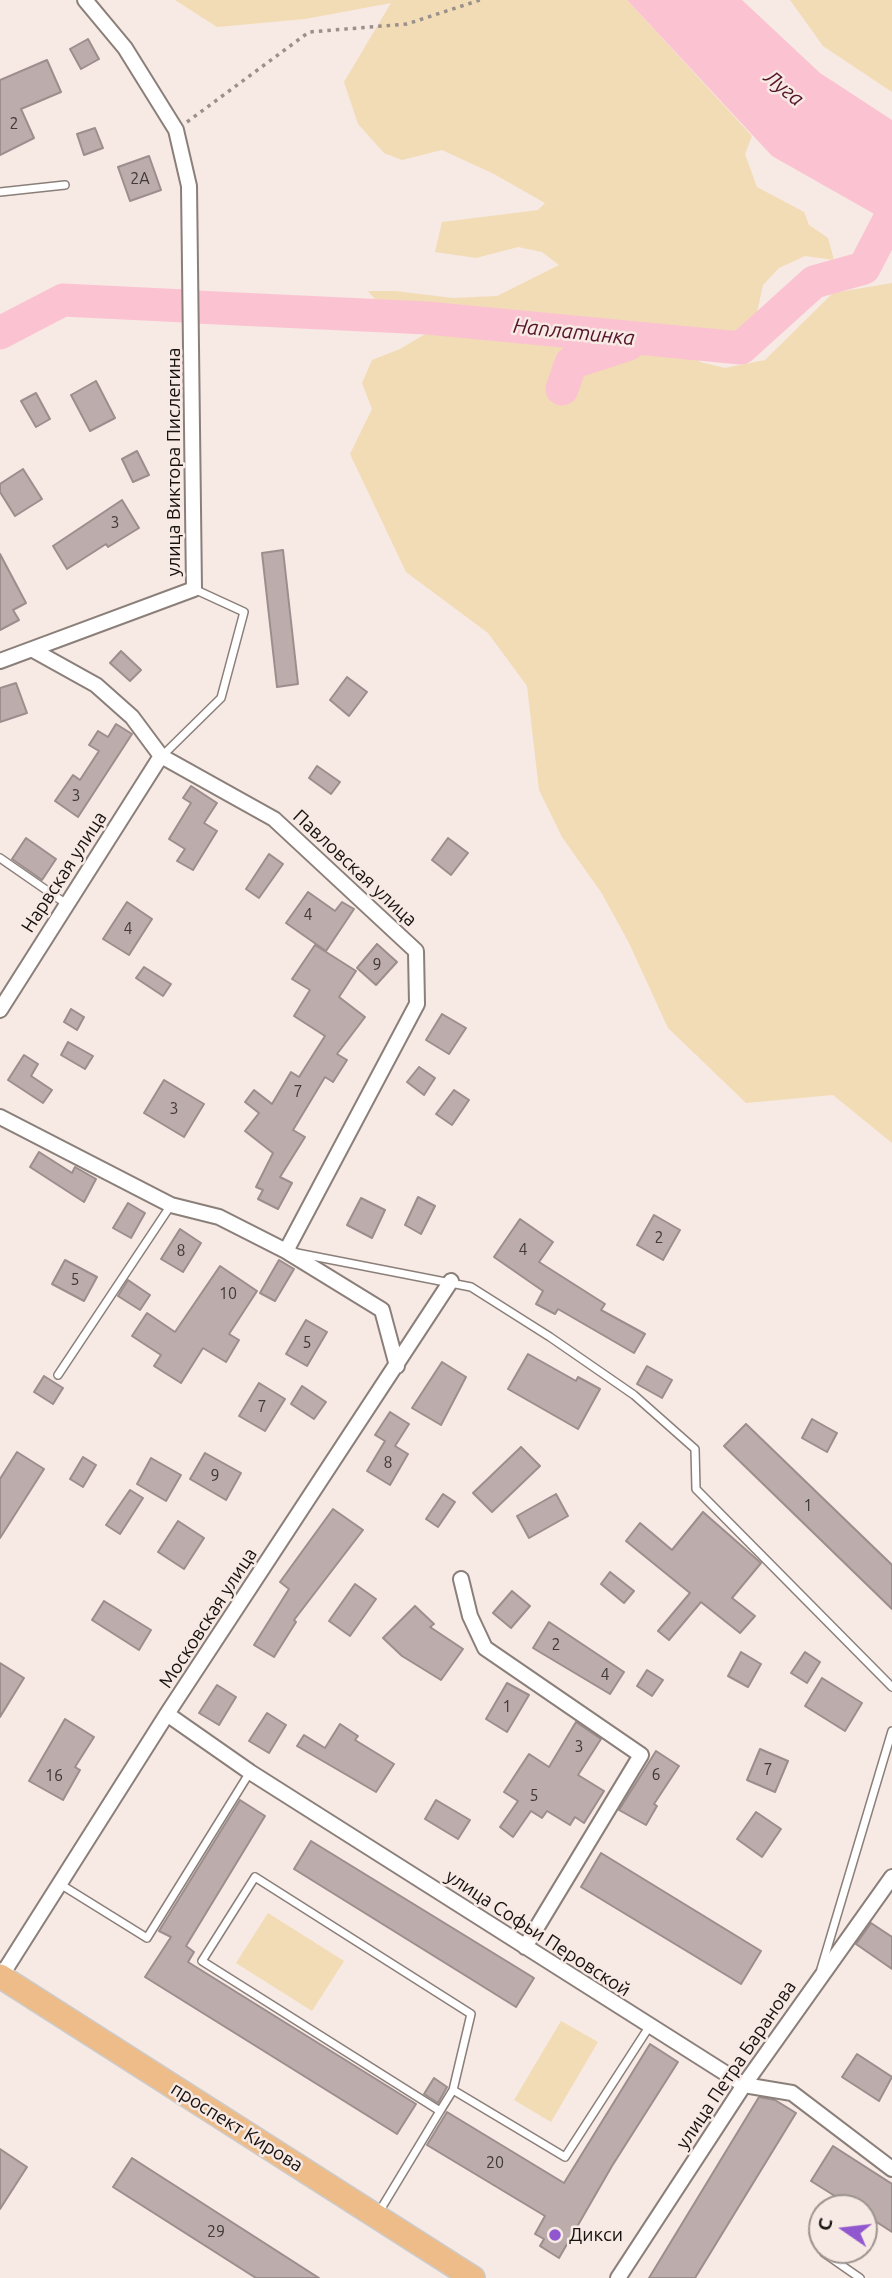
<!DOCTYPE html>
<meta charset="utf-8">
<style>
body{margin:0}
#map{position:relative;width:892px;height:2278px;overflow:hidden;background:#f7e9e3;font-family:Ubuntu,sans-serif}
canvas{display:block}
.north{position:absolute;left:808px;top:2194px;width:70px;height:70px;box-sizing:border-box;background:#f7e9e3;border:2px solid #9d938f;border-radius:50%;rotate:284deg;font-size:19px;font-weight:700;line-height:28px;text-align:center;color:#171210}
.north::after{content:'';display:block;margin:auto;width:24px;height:32px;background:#9157ce;clip-path:polygon(50% 0,100% 100%,50% 72%,0 100%)}
</style>
<div id="map">
<canvas width="892" height="2278"></canvas>
<div class="north">С</div>
</div>
<script>
const ctx = document.querySelector('canvas').getContext('2d');
ctx.lineJoin = 'round';
function fillPath(path, color) { ctx.fillStyle = color; ctx.fill(path, 'evenodd'); }
const poly = rows => new Path2D(rows.map(r => 'M' + r).join(''));
function strokePath(path, color, width, dash) { ctx.strokeStyle = color; ctx.lineWidth = width; ctx.lineCap = dash ? 'butt' : 'round'; ctx.setLineDash(dash || []); ctx.stroke(path); }
function write(font, color, halo, rows, align = 'center') {
  ctx.font = font + ' Ubuntu,sans-serif'; ctx.lineWidth = 5; ctx.setLineDash([]); ctx.textBaseline = 'middle'; ctx.strokeStyle = halo; ctx.fillStyle = color; for (const [text, x, y, turn = 0] of rows) {
    ctx.save(); ctx.translate(x, y); ctx.rotate((+turn || 0) * Math.PI / 180); ctx.textAlign = isNaN(turn) ? turn : align; if (halo) ctx.strokeText(text, 0, 0); ctx.fillText(text, 0, 0); ctx.restore();
  }
}
const green = poly([
 [175,0,627,0,752,136,745,154,757,187,804,212,809,225,828,238,834,260,805,256,779,268,763,285,756,317,743,331,687,337,700,362,725,368,765,360,833,293,892,283,892,1143,833,1095,746,1103,668,1028,628,941,601,892,562,837,539,790,527,686,488,633,406,572,350,454,372,409,362,383,372,360,400,349,439,326,399,327,368,291,395,291,453,298,497,296,559,265,542,252,518,247,476,258,435,252,442,222,538,210,545,203,494,174,442,150,402,160,384,153,358,124,344,82,391,3,305,19,217,27],
 [790,0,892,0,892,92,823,46],
 [268,1913,344,1961,312,2011,236,1963],
 [561,2021,598,2042,551,2122,514,2100]
]);
const water = poly([
 [627,0,742,0,820,73,892,120,892,224,772,156]
]);
const river = poly([
 [196,307,427,318,741,348,814,282,864,268,892,214],
 [0,333,63,300,185,306],
 [562,389,571,363,629,344]
]);
const building = poly([
 [88,39,99,59,81,69,70,49,88,39],
 [47,60,61,92,21,109,34,138,0,155,0,80,47,60],
 [95,128,103,148,84,155,77,134,95,128],
 [149,156,161,190,130,201,118,167,149,156],
 [96,381,115,418,90,431,71,395,96,381],
 [36,393,50,419,36,427,21,401,36,393],
 [137,451,149,475,133,482,122,459,137,451],
 [23,469,42,499,15,516,0,492,0,484,23,469],
 [122,500,139,528,108,547,106,544,67,569,53,546,122,500],
 [283,550,298,684,277,687,262,553,283,550],
 [0,554,26,603,13,610,19,620,0,630,0,554],
 [121,651,141,670,130,681,110,663,121,651],
 [347,677,367,692,349,716,330,700,347,677],
 [16,683,27,713,0,722,0,688,16,683],
 [116,724,132,734,78,817,55,801,73,775,80,780,99,751,89,745,98,731,108,737,116,724],
 [317,766,340,782,331,794,309,778,317,766],
 [191,786,217,803,204,823,217,831,193,870,177,861,185,849,169,839,191,803,183,798,191,786],
 [26,838,56,859,42,880,12,859,26,838],
 [448,838,468,853,451,875,432,860,448,838],
 [269,854,283,864,259,898,246,889,269,854],
 [308,892,335,911,342,902,354,909,326,951,286,923,308,892],
 [127,902,152,919,129,955,103,939,127,902],
 [377,944,397,962,376,985,357,968,377,944],
 [315,945,356,971,339,997,365,1017,337,1054,347,1060,333,1082,325,1077,293,1130,305,1137,280,1177,292,1183,278,1209,258,1199,263,1190,256,1187,273,1153,245,1131,259,1113,245,1102,254,1090,272,1104,291,1072,299,1077,325,1036,294,1016,310,990,292,979,315,945],
 [144,967,171,984,163,996,136,978,144,967],
 [71,1009,84,1017,77,1030,64,1022,71,1009],
 [442,1014,466,1028,449,1054,426,1040,442,1014],
 [68,1042,93,1056,85,1069,61,1055,68,1042],
 [24,1055,38,1064,31,1076,52,1090,43,1103,8,1080,24,1055],
 [419,1067,435,1078,424,1095,407,1082,419,1067],
 [164,1080,204,1104,184,1137,144,1113,164,1080],
 [454,1090,469,1100,452,1125,436,1114,454,1090],
 [39,1152,72,1173,75,1167,96,1179,84,1202,30,1167,39,1152],
 [418,1197,435,1206,421,1234,405,1225,418,1197],
 [361,1198,385,1210,372,1238,347,1225,361,1198],
 [128,1203,145,1213,131,1238,113,1228,128,1203],
 [654,1215,680,1230,663,1260,637,1245,654,1215],
 [520,1219,553,1242,539,1262,605,1304,601,1310,645,1334,634,1353,558,1309,555,1314,536,1304,543,1291,494,1257,520,1219],
 [180,1229,201,1243,183,1272,161,1259,180,1229],
 [65,1260,97,1277,84,1301,52,1284,65,1260],
 [279,1260,294,1269,275,1301,260,1293,279,1260],
 [220,1266,257,1291,229,1334,239,1340,226,1362,203,1348,181,1383,154,1366,161,1355,132,1336,147,1313,175,1332,220,1266],
 [128,1280,150,1295,140,1310,118,1296,128,1280],
 [306,1320,327,1332,307,1366,286,1354,306,1320],
 [528,1354,576,1381,578,1377,600,1389,578,1429,508,1389,528,1354],
 [442,1362,466,1377,441,1425,412,1408,442,1362],
 [647,1366,672,1380,662,1398,637,1384,647,1366],
 [44,1376,63,1388,53,1404,34,1392,44,1376],
 [259,1383,285,1399,265,1431,239,1416,259,1383],
 [302,1386,326,1402,314,1419,291,1404,302,1386],
 [390,1412,409,1424,395,1446,408,1454,390,1485,367,1471,385,1441,375,1435,390,1412],
 [812,1419,837,1433,827,1452,802,1438,812,1419],
 [746,1424,892,1565,892,1609,724,1446,746,1424],
 [521,1447,540,1466,492,1512,473,1493,521,1447],
 [17,1452,44,1469,0,1538,0,1479,17,1452],
 [205,1453,241,1473,226,1500,190,1479,205,1453],
 [83,1457,96,1465,83,1487,70,1479,83,1457],
 [151,1458,181,1475,166,1501,137,1484,151,1458],
 [130,1490,143,1498,120,1534,106,1525,130,1490],
 [443,1494,455,1502,438,1527,426,1519,443,1494],
 [556,1494,568,1516,529,1538,517,1516,556,1494],
 [333,1509,363,1530,294,1620,296,1622,274,1657,254,1645,289,1589,280,1582,333,1509],
 [703,1512,761,1563,732,1598,755,1616,740,1633,701,1602,669,1640,658,1631,690,1593,626,1541,640,1523,672,1550,703,1512],
 [178,1521,204,1538,184,1569,158,1552,178,1521],
 [610,1572,634,1591,624,1603,601,1584,610,1572],
 [355,1584,376,1599,350,1636,329,1621,355,1584],
 [512,1591,530,1606,511,1628,493,1613,512,1591],
 [104,1601,151,1630,139,1650,92,1620,104,1601],
 [415,1606,434,1624,430,1627,463,1649,441,1680,402,1656,383,1638,415,1606],
 [549,1622,624,1672,610,1694,533,1648,549,1622],
 [741,1652,761,1664,748,1687,728,1676,741,1652],
 [805,1652,820,1662,807,1683,791,1673,805,1652],
 [0,1663,24,1678,0,1717,0,1663],
 [647,1670,663,1680,652,1696,637,1686,647,1670],
 [822,1678,862,1703,845,1731,805,1706,822,1678],
 [507,1683,529,1695,507,1732,486,1719,507,1683],
 [217,1685,236,1697,219,1725,199,1713,217,1685],
 [267,1713,286,1725,269,1753,249,1741,267,1713],
 [65,1719,94,1737,75,1767,80,1770,63,1800,29,1781,65,1719],
 [576,1722,601,1739,578,1775,604,1791,584,1823,575,1817,570,1825,547,1811,542,1818,531,1811,513,1837,500,1827,518,1801,504,1792,529,1754,549,1767,576,1722],
 [340,1724,358,1736,355,1740,394,1764,376,1792,297,1746,304,1735,325,1748,340,1724],
 [760,1749,788,1761,775,1792,747,1780,760,1749],
 [656,1751,679,1766,654,1804,657,1806,646,1825,619,1810,656,1751],
 [240,1800,265,1816,186,1946,194,1952,188,1962,416,2104,397,2134,145,1977,171,1937,159,1931,240,1800],
 [436,1800,470,1820,458,1839,425,1819,436,1800],
 [756,1812,781,1829,762,1857,737,1839,756,1812],
 [311,1841,534,1978,516,2007,294,1869,311,1841],
 [601,1853,761,1951,741,1984,581,1887,601,1853],
 [871,1923,892,1937,892,1969,856,1944,871,1923],
 [650,2044,678,2062,612,2166,559,2258,540,2246,544,2239,535,2234,545,2216,427,2145,447,2112,564,2183,650,2044],
 [857,2054,892,2077,879,2101,842,2077,857,2054],
 [434,2078,447,2087,438,2103,424,2094,434,2078],
 [759,2097,775,2100,796,2113,695,2278,649,2278,759,2097],
 [833,2146,892,2184,892,2232,864,2214,864,2208,854,2208,811,2181,833,2146],
 [0,2149,27,2167,0,2209,0,2149],
 [132,2158,319,2278,256,2278,113,2187,132,2158]
]);
const path = poly([
 [187,122,309,32,407,24,480,0]
]);
const lane = poly([
 [0,192,65,185],
 [162,756,221,698,244,612,194,589],
 [0,858,65,903],
 [297,1253,471,1287,550,1337,634,1395,695,1449,696,1489,892,1687],
 [58,1375,171,1205],
 [255,1877,471,2014,453,2090,440,2111,202,1961,255,1877],
 [60,1884,147,1938,250,1772],
 [821,1969,892,1731],
 [453,2090,565,2157,649,2027],
 [379,2212,440,2111],
 [824,2253,860,2278]
]);
const street = poly([
 [33,650,96,685,132,717,161,756,274,819,416,951,417,1004,286,1251],
 [0,661,194,589,189,186,176,130,125,48,85,0],
 [0,1010,161,756],
 [0,1117,171,1205,219,1217,286,1251,382,1310,397,1366],
 [461,1579,470,1616,485,1648,641,1755,525,1947],
 [167,1714,250,1772,744,2085,792,2093,892,2169],
 [0,1978,167,1714,451,1281],
 [618,2278,744,2085,892,1877]
]);
const primary = poly([
 [0,1976,473,2278]
]);
const markers = [
 [555,2235,7,"#9157ce"]
];
const numberNames = [
 ["2",14,124],
 ["2А",140,179],
 ["3",115,523],
 ["3",76,796],
 ["4",308,915],
 ["4",128,929],
 ["9",377,965],
 ["7",298,1092],
 ["3",174,1109],
 ["2",659,1238],
 ["4",523,1250],
 ["8",181,1251],
 ["5",75,1280],
 ["10",228,1294],
 ["5",307,1343],
 ["7",262,1407],
 ["8",388,1463],
 ["9",215,1476],
 ["1",808,1506],
 ["2",556,1645],
 ["4",605,1675],
 ["1",507,1707],
 ["3",579,1747],
 ["7",768,1770],
 ["6",656,1775],
 ["16",54,1776],
 ["5",534,1796],
 ["20",495,2163],
 ["29",216,2232]
];
const streetNames = [
 ["улица Виктора Пислегина",174,462,-90],
 ["Павловская улица",355,868,43],
 ["Нарвская улица",64,872,-57],
 ["Московская улица",208,1618,-57],
 ["улица Софьи Перовской",538,1933,33],
 ["улица Петра Баранова",736,2065,-56],
 ["проспект Кирова",237,2127,32]
];
const poiNames = [
 ["Дикси",569,2235]
];
const waterNames = [
 ["Луга",784,88,39],
 ["Наплатинка",574,332,6]
];
fillPath(green, '#f2dcb5');
fillPath(water, '#fbc3d1');
strokePath(river, '#fbc3d1', 33);
fillPath(building, '#bcadac');
strokePath(building, '#9c8e8d', 2);
strokePath(lane, '#8b7f7a', 10);
strokePath(street, '#8b7f7a', 18);
strokePath(primary, '#cccbca', 26);
strokePath(path, '#9a908b', 3.5, [3.5, 5]);
strokePath(lane, '#fff', 7);
strokePath(street, '#fff', 14);
strokePath(primary, '#eebc89', 23);
for (const [x, y, r, color] of markers) { const dot = new Path2D(); dot.arc(x, y, r, 0, 2 * Math.PI); ctx.fillStyle = color; ctx.fill(dot); strokePath(dot, '#f7e9e3', 2.5); }
write('16px', '#403937', null, numberNames);
write('19px', '#171210', '#f7e9e3', streetNames);
write('19px', '#171210', '#f7e9e3', poiNames, 'left');
write('italic 21px', '#54152b', '#f7e9e3', waterNames);
</script>
